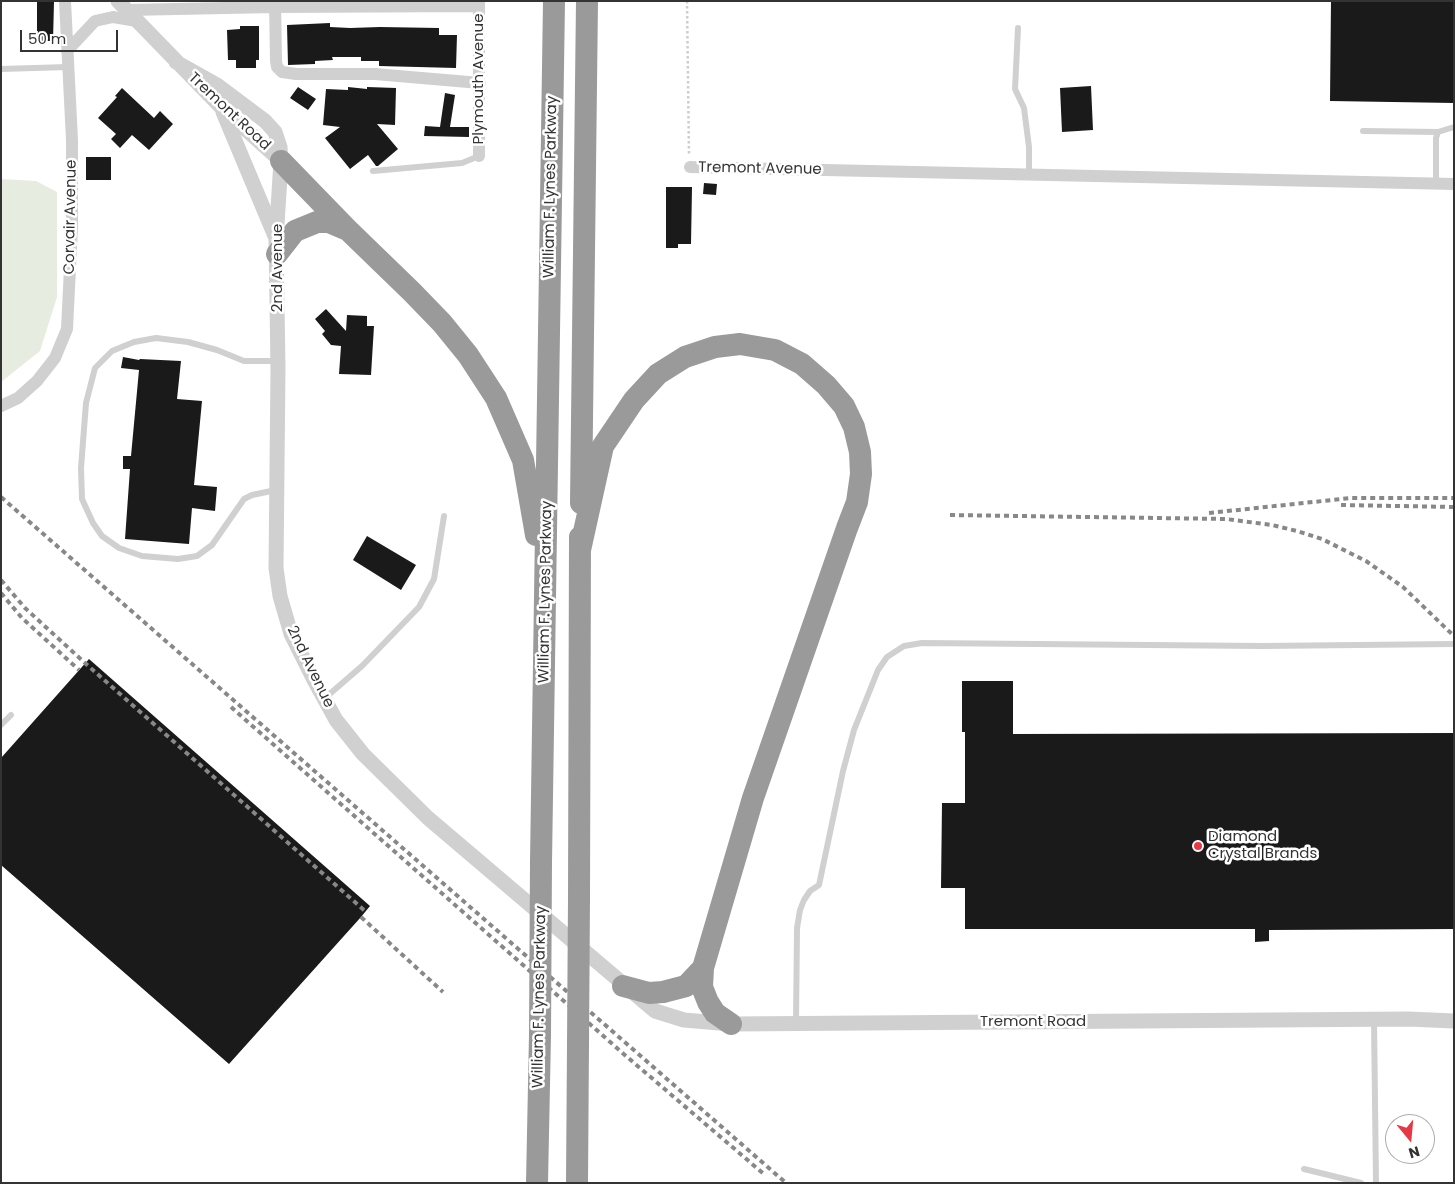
<!DOCTYPE html>
<style>
body{margin:0}
#map{position:relative;width:1455px;height:1184px;overflow:hidden;background:#fff;font-family:Poppins,sans-serif}
canvas{display:block}
.frame{position:absolute;inset:0;border:2px solid #333;pointer-events:none}
.north{position:absolute;left:1385px;top:1114px;width:50px;height:50px;box-sizing:border-box;background:#fff;border:1px solid #adadad;border-radius:50%;rotate:163deg;font-size:14px;font-weight:700;line-height:20px;text-align:center;color:#333}
.north::after{content:'';display:block;margin:auto;width:18px;height:22px;background:#e63946;clip-path:polygon(50% 0,100% 100%,50% 72%,0 100%)}
.scale{position:absolute;left:20px;top:30px;width:98px;height:22px;box-sizing:border-box;border:2px solid #333;border-top:0;padding-left:6px;font-size:15px;line-height:18px;white-space:nowrap;color:#333;-webkit-text-stroke:4px #fff;paint-order:stroke}
</style>
<div id="map">
<canvas width="1455" height="1184"></canvas>
<div class="frame"></div>
<div class="north">N</div>
<div class="scale">50 m</div>
</div>
<script>
const ctx = document.querySelector('canvas').getContext('2d');
ctx.lineJoin = 'round';
function fillPath(path, color) { ctx.fillStyle = color; ctx.fill(path, 'evenodd'); }
const poly = rows => new Path2D(rows.map(r => 'M' + r).join(''));
function strokePath(path, color, width, dash) { ctx.strokeStyle = color; ctx.lineWidth = width; ctx.lineCap = dash ? 'butt' : 'round'; ctx.setLineDash(dash || []); ctx.stroke(path); }
function write(font, color, halo, rows, align = 'center') {
  ctx.font = font + ' Poppins,sans-serif'; ctx.lineWidth = 5; ctx.setLineDash([]); ctx.textBaseline = 'middle'; ctx.strokeStyle = halo; ctx.fillStyle = color; for (const [text, x, y, turn = 0] of rows) {
    ctx.save(); ctx.translate(x, y); ctx.rotate((+turn || 0) * Math.PI / 180); ctx.textAlign = isNaN(turn) ? turn : align; if (halo) ctx.strokeText(text, 0, 0); ctx.fillText(text, 0, 0); ctx.restore();
  }
}
const green = poly([
 [1,179,36,181,57,192,57,297,40,351,1,382]
]);
const building = poly([
 [1331,1,1454,1,1454,103,1330,101],
 [37,2,54,2,53,41,37,41],
 [330,23,330,27,350,28,380,27,439,28,439,35,457,35,456,68,379,66,379,61,361,61,361,57,332,57,333,60,315,61,315,64,288,65,287,25],
 [240,26,259,26,259,60,256,60,256,68,236,68,236,60,228,60,227,30,240,29],
 [1091,86,1093,130,1062,132,1060,88],
 [298,87,316,99,308,110,290,98],
 [348,87,367,89,367,87,396,88,395,125,377,124,398,149,378,166,376,166,368,155,350,169,325,138,340,127,323,125,326,89,348,90],
 [122,88,154,118,160,111,173,124,149,150,132,135,120,148,111,139,116,134,98,118,117,97,115,96],
 [445,93,455,95,450,127,469,127,469,137,424,136,425,126,440,127],
 [86,157,111,157,111,180,86,180],
 [704,183,717,184,716,195,703,194],
 [666,187,692,187,691,244,678,244,678,248,666,248],
 [326,309,346,331,347,315,367,316,367,326,374,326,371,375,339,374,341,346,331,345,322,334,325,331,315,319],
 [123,357,139,360,140,359,181,361,177,399,202,401,194,485,217,487,215,511,192,508,189,544,125,539,130,469,123,469,123,456,131,456,139,370,121,368],
 [367,536,416,565,401,590,353,560],
 [89,659,370,906,361,917,229,1064,1,865,1,758],
 [962,681,1013,681,1013,734,1454,733,1454,929,1269,930,1269,941,1255,942,1255,929,965,929,965,888,941,888,942,803,965,803,965,732,962,732]
]);
const path = poly([
 [687,1,689,156]
]);
const service = poly([
 [1018,28,1015,89,1024,108,1029,147,1029,174],
 [1,69,68,67],
 [1363,131,1438,132],
 [373,171,462,163,479,156],
 [1436,184,1436,138,1438,132,1454,127],
 [276,490,252,495,244,499,212,545,197,556,178,559,142,556,119,548,102,536,93,523,82,499,81,468,86,403,95,368,112,351,134,342,156,338,188,342,217,350,244,361,277,361],
 [325,698,362,666,419,607,434,579,444,516],
 [1,725,11,715],
 [1374,1020,1376,1183],
 [796,1023,797,928,800,910,804,900,810,891,819,885,843,771,854,730,878,670,887,657,904,646,922,643,1262,646,1454,644],
 [1304,1169,1361,1183]
]);
const minor = poly([
 [275,1,276,61,277,67,282,72,296,74,375,74,480,83],
 [479,1,479,156],
 [127,10,275,7,479,6],
 [67,51,95,21,113,17,137,21],
 [690,167,1454,184],
 [1,406,18,398,37,381,55,358,67,329,72,227,72,140,65,1]
]);
const tertiary = poly([
 [118,1,222,108,281,161],
 [176,62,217,85,265,121,275,132,280,147,281,161,276,240,278,368,276,568,280,596,291,634,314,680,336,720,363,754,428,818,655,1011,684,1020,731,1024,1408,1019,1454,1021],
 [223,112,275,236]
]);
const motorway = poly([
 [281,161,347,229],
 [277,254,295,231,317,222,329,222,348,230,412,292,442,323,468,355,496,398,523,460,536,535],
 [581,503,587,1],
 [580,550,603,446,634,400,658,374,685,357,715,347,740,344,775,350,802,364,826,385,844,406,854,427,860,452,861,474,857,502,847,528,753,798,703,968,702,987,708,1002,715,1013,731,1024],
 [541,862,554,1],
 [579,898,580,537],
 [623,986,649,993,663,992,686,986,703,968],
 [537,1183,540,1035],
 [577,1183,578,1044]
]);
const rail = poly([
 [1,497,786,1183],
 [1341,505,1454,507],
 [1209,513,1351,498,1454,498],
 [950,515,1226,519,1272,525,1297,531,1322,539,1366,561,1403,587,1454,636],
 [1,580,25,608,85,663,365,911],
 [1,593,22,618,79,670],
 [231,707,626,1056,765,1175],
 [361,917,443,992]
]);
const motorwayBridge = poly([
 [540,1035,541,862],
 [578,1044,579,898]
]);
const markers = [
 [1198,846,5,"#e63946"]
];
const streetNames = [
 ["Plymouth Avenue",479,79,-90],
 ["Tremont Road",229,112,43],
 ["Tremont Avenue",760,169,1],
 ["William F. Lynes Parkway",551,187,-89],
 ["Corvair Avenue",71,217,-89],
 ["2nd Avenue",278,268,-90],
 ["William F. Lynes Parkway",546,592,-89],
 ["2nd Avenue",310,667,64],
 ["William F. Lynes Parkway",540,997,-89],
 ["Tremont Road",1033,1022]
];
const poiNames = [
 ["Diamond",1208,837],
 ["Crystal Brands",1208,854]
];
fillPath(green, '#e6ecdf');
fillPath(building, '#1a1a1a');
strokePath(path, '#cdcdcd', 2.5, [2.5, 2.5]);
strokePath(service, '#d0d0d0', 6);
strokePath(minor, '#d0d0d0', 12);
strokePath(tertiary, '#d0d0d0', 15);
strokePath(motorway, '#9a9a9a', 22);
strokePath(rail, '#888', 4, [5, 4]);
strokePath(motorwayBridge, '#9a9a9a', 22);
for (const [x, y, r, color] of markers) { const dot = new Path2D(); dot.arc(x, y, r, 0, 2 * Math.PI); ctx.fillStyle = color; ctx.fill(dot); strokePath(dot, '#fff', 2); }
write('15px', '#333', '#fff', streetNames);
write('15px', '#333', '#fff', poiNames, 'left');
</script>
